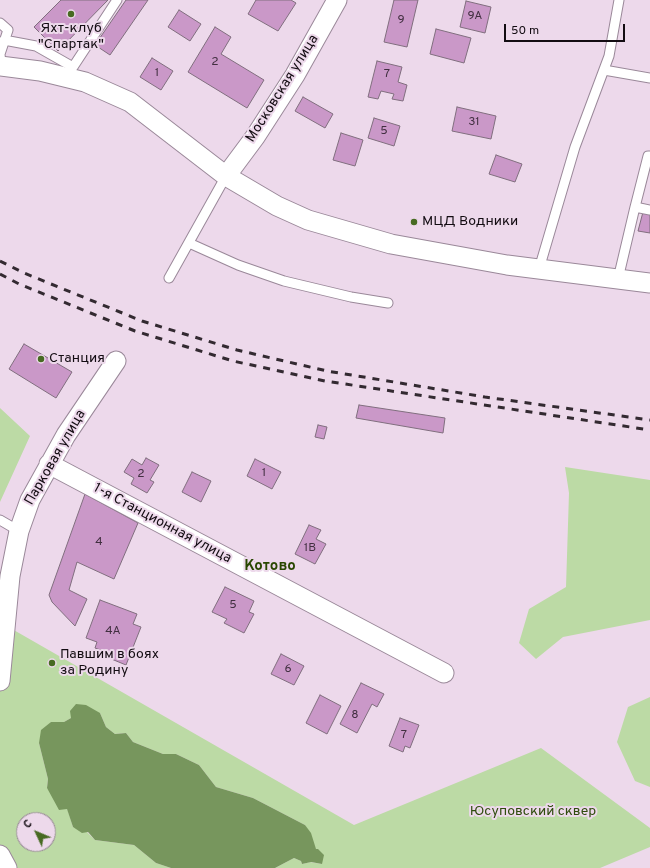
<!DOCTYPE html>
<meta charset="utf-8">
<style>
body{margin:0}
#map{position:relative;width:650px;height:868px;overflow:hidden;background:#edd9eb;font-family:Overpass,sans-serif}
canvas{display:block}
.north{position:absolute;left:16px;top:812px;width:40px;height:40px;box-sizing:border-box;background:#edd9eb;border:1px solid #968794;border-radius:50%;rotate:314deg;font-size:11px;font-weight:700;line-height:16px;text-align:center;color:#130c12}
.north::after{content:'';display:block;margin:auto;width:14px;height:18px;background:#476a22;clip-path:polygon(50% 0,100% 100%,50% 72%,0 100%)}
.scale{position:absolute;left:504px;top:24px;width:121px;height:18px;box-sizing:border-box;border:2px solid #130c12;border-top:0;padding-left:5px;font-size:12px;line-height:14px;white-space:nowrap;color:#130c12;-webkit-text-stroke:3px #edd9eb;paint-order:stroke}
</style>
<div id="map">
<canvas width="650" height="868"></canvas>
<div class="north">С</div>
<div class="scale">50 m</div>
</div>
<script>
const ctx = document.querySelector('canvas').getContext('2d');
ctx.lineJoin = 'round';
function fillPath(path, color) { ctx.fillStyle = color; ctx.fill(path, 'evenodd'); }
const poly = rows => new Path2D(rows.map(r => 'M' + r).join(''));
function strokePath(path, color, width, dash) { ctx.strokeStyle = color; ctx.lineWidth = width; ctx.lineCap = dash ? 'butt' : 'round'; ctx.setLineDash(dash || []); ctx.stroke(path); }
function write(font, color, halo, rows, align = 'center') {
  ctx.font = font + ' Overpass,sans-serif'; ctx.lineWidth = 4; ctx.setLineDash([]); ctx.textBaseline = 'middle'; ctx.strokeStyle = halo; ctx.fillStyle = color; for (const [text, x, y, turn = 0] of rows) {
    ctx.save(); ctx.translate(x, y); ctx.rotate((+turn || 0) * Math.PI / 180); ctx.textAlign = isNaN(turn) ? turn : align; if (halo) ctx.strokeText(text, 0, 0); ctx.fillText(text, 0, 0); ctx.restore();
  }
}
const green = poly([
 [0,408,30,436,0,502],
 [565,467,650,480,650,620,563,637,536,659,519,643,529,609,566,587,569,493],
 [5,625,354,825,541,748,650,828,650,847,600,868,275,868,294,858,301,861,302,864,310,862,322,864,305,825,253,798,216,787,199,765,176,754,163,754,133,742,126,733,115,734,106,727,100,713,71,718,64,722,51,722,39,743,48,779,47,788,67,808,73,827,87,832,95,840,134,845,156,863,171,868,0,868,0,681],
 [24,820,48,820,48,844,24,844],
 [650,697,650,787,635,781,617,742,628,707]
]);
const water = poly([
 [76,704,86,705,100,713,106,727,115,734,126,733,133,742,163,754,176,754,199,765,216,787,253,798,305,825,311,833,316,849,318,849,324,855,322,864,311,862,302,864,301,861,294,858,275,868,171,868,156,863,134,845,95,840,88,832,82,833,73,827,67,809,59,810,47,788,48,779,39,743,41,730,51,722,64,722,71,718,70,711]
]);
const building = poly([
 [61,0,108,0,58,51,34,27,61,0],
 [126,0,148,0,110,55,95,45,126,0],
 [256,0,291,0,296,3,278,31,248,14,256,0],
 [394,0,418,0,407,47,384,42,394,0],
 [466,1,491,7,485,33,460,27,466,1],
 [179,10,201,24,190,41,168,27,179,10],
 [215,27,231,37,221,54,264,80,247,108,188,72,215,27],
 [436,29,471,38,464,63,430,54,436,29],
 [152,58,173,71,161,90,140,77,152,58],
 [377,61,402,67,398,82,407,85,403,101,392,99,394,94,381,91,378,99,368,97,377,61],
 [303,97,333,114,325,128,295,111,303,97],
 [457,107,496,116,491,139,452,131,457,107],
 [374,118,400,126,394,146,368,138,374,118],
 [341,133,363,140,355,166,333,160,341,133],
 [496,155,522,164,515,182,489,174,496,155],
 [643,212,650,214,650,233,638,231,643,212],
 [24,344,72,372,56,398,9,369,24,344],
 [359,405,445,418,443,433,356,418,359,405],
 [318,425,327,427,324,439,315,437,318,425],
 [146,458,159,465,150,480,154,482,147,493,131,484,134,478,124,472,132,459,142,465,146,458],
 [255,459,281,472,272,489,247,476,255,459],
 [192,472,211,481,201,502,182,492,192,472],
 [85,494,138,523,114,579,77,562,69,590,87,599,75,626,52,602,49,595,85,494],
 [309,525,321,530,316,539,326,544,315,564,295,554,309,525],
 [225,587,254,601,249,612,254,614,244,633,224,623,227,619,212,612,225,587],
 [100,600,137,614,133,624,141,627,126,665,109,658,111,654,95,648,97,642,86,638,100,600],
 [281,654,304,666,294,685,271,674,281,654],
 [361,683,384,694,377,707,372,704,357,733,340,724,361,683],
 [320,695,341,706,327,734,306,723,320,695],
 [400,718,419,725,410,748,405,746,403,752,389,746,400,718]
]);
const service = poly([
 [0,23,8,30,0,54,1,65],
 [4,40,36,46,73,67,117,0],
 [604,70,650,78],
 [635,207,648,156,650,156],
 [189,243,238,265,284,281,351,297,388,303],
 [539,269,575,147,609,56,619,0],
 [169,278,226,176],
 [618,279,635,207,650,210],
 [0,520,19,531]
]);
const minor = poly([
 [0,66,40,71,85,82,130,102,226,176,277,206,308,220,391,244,507,265,650,283],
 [226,176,255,137,295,75,337,0],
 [49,464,444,673],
 [0,681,10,576,19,531,30,500,66,435,116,361],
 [0,855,7,868]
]);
const rail = poly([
 [0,261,24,273,142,321,237,350,327,371,485,397,650,420],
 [0,274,19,284,135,331,233,361,325,381,650,430]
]);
const markers = [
 [71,14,4,"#476a22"],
 [414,222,4,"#476a22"],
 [41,359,4,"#476a22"],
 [52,663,4,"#476a22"]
];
const numberNames = [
 ["9А",475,17],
 ["9",401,21],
 ["2",215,63],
 ["1",157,74],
 ["7",387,75],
 ["31",474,123],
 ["5",384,132],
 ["1",264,474],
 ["2",141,475],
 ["4",99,543],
 ["1В",310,549],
 ["5",233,606],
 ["4А",113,632],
 ["6",288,670],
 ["8",355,716],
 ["7",404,736]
];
const poiNames = [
 ["Яхт-клуб",71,29,"center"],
 ["\"Спартак\"",71,45,"center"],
 ["МЦД Водники",422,222],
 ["Станция",49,359],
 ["Павшим в боях",60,655],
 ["за Родину",60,671]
];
const streetNames = [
 ["Московская улица",283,89,-58],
 ["Парковая улица",56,458,-60],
 ["1-я Станционная улица",162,524,28]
];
const parkNames = [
 ["Юсуповский сквер",533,812]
];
const neighbourhoodNames = [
 ["Котово",270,567]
];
fillPath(green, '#bcdaa5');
fillPath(water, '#77965d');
fillPath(building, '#ca98c8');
strokePath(building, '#806e7e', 1);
strokePath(service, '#9a8899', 11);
strokePath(minor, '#9a8899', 21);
strokePath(service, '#fff', 9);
strokePath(minor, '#fff', 19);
strokePath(rail, '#332a31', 3, [7, 7]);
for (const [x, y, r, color] of markers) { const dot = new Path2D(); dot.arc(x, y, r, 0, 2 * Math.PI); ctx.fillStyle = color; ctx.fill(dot); strokePath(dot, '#edd9eb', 1.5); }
write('12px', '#412f40', null, numberNames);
write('14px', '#130c12', '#edd9eb', poiNames, 'left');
write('14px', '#130c12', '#edd9eb', streetNames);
write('14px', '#2f4c0d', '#edd9eb', parkNames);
write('bold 15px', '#294700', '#edd9eb', neighbourhoodNames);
</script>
